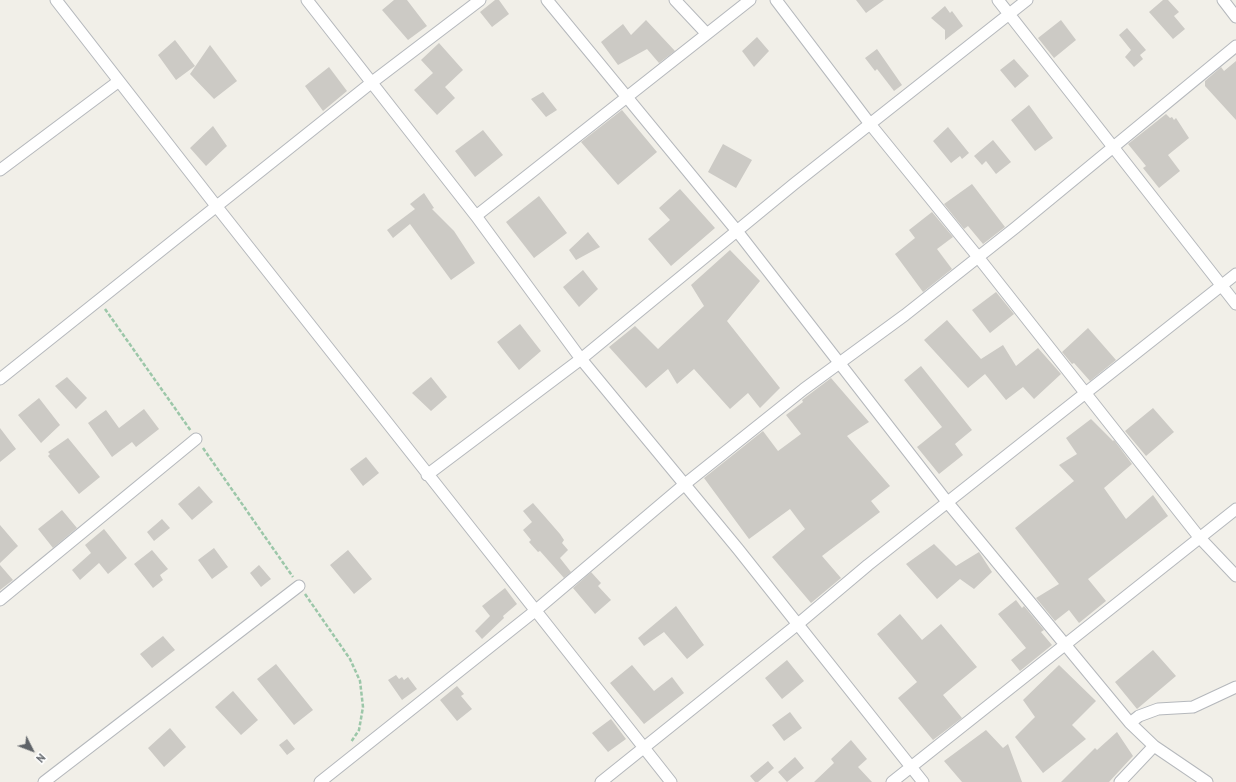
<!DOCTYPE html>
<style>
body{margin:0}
#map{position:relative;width:1236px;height:782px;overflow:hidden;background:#f1efe8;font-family:"PT Sans",sans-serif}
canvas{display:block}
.north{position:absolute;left:12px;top:730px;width:40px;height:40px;-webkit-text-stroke:3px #fff;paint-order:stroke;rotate:132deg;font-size:11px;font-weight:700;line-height:16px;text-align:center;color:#5f6368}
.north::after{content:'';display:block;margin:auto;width:14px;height:18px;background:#5f6368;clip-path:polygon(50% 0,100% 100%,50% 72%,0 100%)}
</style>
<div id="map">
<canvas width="1236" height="782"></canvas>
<div class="north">N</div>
</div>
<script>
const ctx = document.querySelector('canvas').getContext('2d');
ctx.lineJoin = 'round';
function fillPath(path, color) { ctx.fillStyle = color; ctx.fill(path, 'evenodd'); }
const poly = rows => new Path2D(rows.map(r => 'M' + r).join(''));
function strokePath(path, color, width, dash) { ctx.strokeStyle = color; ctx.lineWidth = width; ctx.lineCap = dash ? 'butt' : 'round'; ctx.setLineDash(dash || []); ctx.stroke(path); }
const building = poly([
 [394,0,407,0,427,26,408,40,382,10],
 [495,0,499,0,509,14,492,27,480,12],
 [856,0,884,0,866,13],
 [1163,0,1168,0,1179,12,1174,16,1185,29,1173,39,1149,12],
 [945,6,950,13,952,11,963,26,945,40,945,30,931,18],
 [646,20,675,51,659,63,647,49,618,65,601,42,623,24,631,35],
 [1061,20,1076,40,1054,58,1038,38],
 [1127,28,1146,50,1140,55,1143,59,1134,67,1125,57,1131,50,1119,35],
 [757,37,769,51,754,67,742,51],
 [175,40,195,66,176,80,158,55],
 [439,43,463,70,445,87,455,98,437,115,414,90,433,73,421,60],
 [210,45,237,81,214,99,190,74],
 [877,49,902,85,894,91,877,69,875,71,865,58],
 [1014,59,1029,76,1015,88,1000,70],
 [1236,61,1236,120,1205,86,1205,81,1221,67,1224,71],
 [329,67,347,91,323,111,305,86],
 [543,92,557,110,546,117,531,99],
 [1029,105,1053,138,1035,151,1011,120],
 [622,110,657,152,618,185,581,142],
 [1166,114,1170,118,1172,117,1174,120,1176,118,1189,138,1168,155,1180,171,1159,188,1143,168,1146,166,1128,144],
 [213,126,227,146,206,166,190,148],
 [948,127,969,153,962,159,960,156,951,163,933,141],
 [483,130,503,155,475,177,455,151],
 [993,140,1011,162,996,174,986,161,982,165,974,156],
 [723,144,752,160,736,188,708,172],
 [972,184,1005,227,983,244,968,226,964,229,944,204],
 [680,189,715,228,671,266,648,239,670,220,659,208],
 [424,193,434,208,432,209,454,231,475,263,451,280,410,224,393,238,387,230,415,209,410,204],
 [539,196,567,233,534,258,506,222],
 [932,212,953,237,937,249,952,269,923,292,895,254,915,238,909,230],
 [588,232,600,247,576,260,569,250],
 [730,250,760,281,727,321,780,388,760,408,748,393,730,409,694,369,677,384,668,369,646,388,609,347,635,326,658,349,704,306,691,285],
 [583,270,598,289,579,307,563,287],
 [996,292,1014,314,990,333,972,310],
 [947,320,981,359,1003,345,1016,366,1038,348,1061,374,1034,399,1023,387,1006,400,985,374,968,388,924,340],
 [520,324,541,351,519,370,497,342],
 [1088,328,1116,360,1090,381,1074,363,1072,364,1062,352],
 [921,366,972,430,955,444,963,455,939,474,917,447,942,427,904,380],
 [67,377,87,398,76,409,55,386],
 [431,377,447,397,431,411,412,393],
 [831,378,869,422,847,436,890,486,871,501,880,512,822,556,841,578,811,603,772,557,805,529,790,509,749,539,704,478,763,431,778,451,801,434,786,415,803,402,802,400],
 [39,398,60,425,41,443,18,415],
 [1153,408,1174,432,1146,456,1125,431],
 [144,409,159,429,136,447,132,442,112,457,88,423,106,410,119,428],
 [1091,419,1113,441,1114,440,1132,464,1104,488,1126,519,1153,495,1168,516,1088,579,1106,601,1079,623,1069,610,1055,621,1036,598,1059,584,1015,528,1074,481,1059,465,1077,454,1066,438],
 [0,428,16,449,0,462],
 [68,438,100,477,79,494,48,456,50,454,48,452],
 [366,457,379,473,363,486,350,469],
 [199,486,213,502,192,520,178,504],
 [533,503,560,534,564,540,562,543,568,550,560,558,571,572,564,578,540,551,538,552,529,542,531,540,523,530,532,522,523,511],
 [62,510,77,528,53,548,38,529],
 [162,519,170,528,154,541,147,532],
 [0,525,18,546,0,563],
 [104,529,127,558,108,574,99,563,80,580,72,570,91,553,85,545],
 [934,544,956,566,979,552,992,572,974,589,960,579,937,599,906,564],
 [214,548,228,567,212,579,198,560],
 [152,550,168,569,160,575,163,580,153,588,134,564],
 [348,550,372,579,354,594,330,565],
 [0,565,13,580,0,590],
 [259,565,271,579,261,587,250,573],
 [591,572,601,583,598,586,611,600,595,614,573,588],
 [505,588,517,604,503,616,504,618,482,639,475,631,490,616,482,606],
 [1016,600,1022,608,1024,606,1044,630,1041,632,1052,645,1020,671,1011,660,1026,648,998,614],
 [676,606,704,645,687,659,664,632,644,646,638,638],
 [900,614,922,640,941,624,977,667,943,695,962,718,933,740,898,698,917,682,877,634],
 [163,636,175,650,152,668,140,654],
 [1153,650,1176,676,1137,709,1115,682],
 [787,660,804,681,782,699,765,678],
 [276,664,313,710,294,725,257,679],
 [632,665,654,691,672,677,684,693,644,724,610,683],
 [1059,665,1096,701,1072,725,1086,739,1043,773,1015,737,1035,717,1023,700],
 [396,675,399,679,402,677,404,680,408,677,417,689,402,700,388,680],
 [457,686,464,694,461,696,472,709,457,721,440,700],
 [233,691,258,720,241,735,215,707],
 [790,712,802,728,784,741,772,725],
 [611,719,626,739,608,752,592,733],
 [170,728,186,747,164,767,148,748],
 [986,730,1003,748,1008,744,1022,782,962,782,944,761],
 [1117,732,1133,756,1109,782,1061,782,1095,748,1097,750],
 [287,739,295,749,287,755,279,745],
 [851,740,867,759,858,767,872,782,814,782,834,763,831,759],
 [795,757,804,768,787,782,778,772],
 [768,761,774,768,758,782,755,782,750,776]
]);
const path = poly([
 [105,309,191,431],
 [203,448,293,577],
 [305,594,350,659,360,681,363,707,359,730,351,742]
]);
const street = poly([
 [56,0,217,207,671,782],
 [307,0,476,216,581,359,738,549,923,782],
 [547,0,737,231,948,503,1130,723,1154,746,1207,782],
 [675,0,706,33],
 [776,0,870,124,978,257,1199,537,1236,576],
 [998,0,1236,304],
 [1223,0,1236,17],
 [0,170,119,81],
 [476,216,750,0],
 [0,379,371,83,480,0],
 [427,475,581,359,794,184,1027,0],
 [0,600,196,439],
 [1130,723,1139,716,1158,709,1193,707,1236,687],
 [44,782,299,586],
 [320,782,535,611,685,484,804,389,905,315,1015,228,1236,46],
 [601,782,798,624,868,565,1236,274],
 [892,782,1236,509],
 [1120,782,1154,746]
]);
fillPath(building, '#cccac5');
strokePath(street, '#b5b8bc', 13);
strokePath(path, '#9cc7a9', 2.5, [4, 2]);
strokePath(street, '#fff', 11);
</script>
